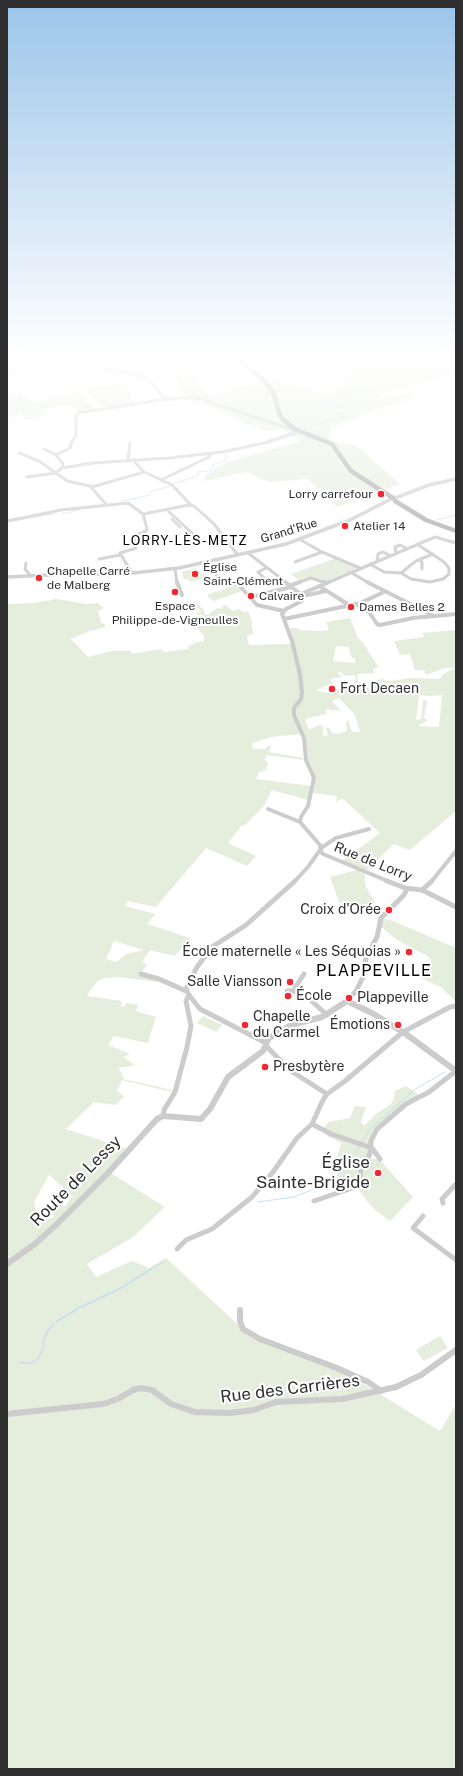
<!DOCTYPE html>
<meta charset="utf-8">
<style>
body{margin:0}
#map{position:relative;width:463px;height:1776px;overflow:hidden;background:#fff;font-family:"Public Sans",sans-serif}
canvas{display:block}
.frame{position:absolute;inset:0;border:8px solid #2f2f2f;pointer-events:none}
</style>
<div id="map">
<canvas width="463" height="1776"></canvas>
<div class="frame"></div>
</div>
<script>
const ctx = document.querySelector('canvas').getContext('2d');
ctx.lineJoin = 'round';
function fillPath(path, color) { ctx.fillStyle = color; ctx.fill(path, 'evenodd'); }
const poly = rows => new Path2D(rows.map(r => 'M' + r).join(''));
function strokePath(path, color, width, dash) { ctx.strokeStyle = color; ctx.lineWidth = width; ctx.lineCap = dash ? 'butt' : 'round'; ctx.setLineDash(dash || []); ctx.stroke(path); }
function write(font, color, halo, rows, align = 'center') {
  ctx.font = font + ' "Public Sans",sans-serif'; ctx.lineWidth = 4; ctx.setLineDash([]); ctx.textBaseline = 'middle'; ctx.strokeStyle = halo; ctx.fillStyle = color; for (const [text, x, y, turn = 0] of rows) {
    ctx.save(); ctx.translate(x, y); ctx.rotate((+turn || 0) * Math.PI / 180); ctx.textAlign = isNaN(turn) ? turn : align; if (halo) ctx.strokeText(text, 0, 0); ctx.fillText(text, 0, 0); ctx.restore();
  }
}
const green = poly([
 [7,353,79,353,83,358,7,378],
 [308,353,456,353,456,377,440,378,383,392,377,398,408,394,414,398,373,411,331,428,330,441,357,446,400,484,337,507,308,479,270,482,246,472,204,481,205,475,226,463,301,441,283,429,263,431,202,403,187,399,175,376,192,376,210,397,269,379,327,395,340,387,351,366,321,365],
 [124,384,135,403,103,407,85,390,91,388],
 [20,391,32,403,78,392,93,408,98,408,78,412,77,410,74,409,71,405,41,410,46,415,25,420,22,414,7,418,7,395],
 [336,558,357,568,326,582,312,577,300,581,291,574],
 [196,568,207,578,190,582,189,580,184,579,182,572],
 [235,585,242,591,213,601,207,595],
 [57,599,86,604,98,603,104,608,98,611,101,623,105,624,105,627,87,632,71,639,88,657,113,651,131,651,132,654,161,649,164,652,189,649,188,646,194,644,191,638,195,643,204,641,204,636,192,622,196,618,204,615,198,615,195,611,199,613,201,611,200,609,193,608,194,607,192,605,188,604,194,601,204,610,205,614,209,615,211,612,218,608,222,609,223,606,226,605,232,611,240,609,243,612,248,611,251,618,253,634,247,636,249,645,293,644,293,639,290,628,298,628,299,630,319,631,329,630,326,622,350,618,358,638,364,644,378,667,373,669,374,673,357,674,358,682,347,690,360,687,370,688,373,681,382,679,388,681,412,678,440,679,442,675,454,668,445,668,426,675,424,670,415,670,410,654,400,655,394,641,424,637,422,633,456,630,456,811,410,850,394,844,365,872,342,861,380,833,342,798,336,802,337,796,313,793,316,778,308,759,306,742,300,734,271,737,252,743,253,749,265,749,268,746,271,746,269,752,303,758,304,760,267,755,265,759,268,764,266,770,259,772,256,779,311,786,308,800,272,790,263,807,244,826,242,825,228,843,256,856,247,866,206,848,156,907,128,901,125,906,155,914,147,924,190,938,175,956,150,950,142,962,147,964,141,974,158,980,157,982,119,977,106,978,99,980,90,990,87,996,122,1001,121,1006,124,1007,126,1003,138,1005,136,1011,156,1017,148,1043,114,1036,108,1045,130,1054,123,1057,135,1065,118,1068,122,1073,121,1076,124,1077,123,1079,172,1090,172,1092,122,1080,117,1091,124,1096,116,1105,94,1102,66,1129,130,1150,109,1172,165,1207,133,1237,87,1264,96,1277,132,1261,149,1268,166,1258,243,1329,337,1368,440,1431,456,1404,456,1769,7,1769,7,604,33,603],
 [336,646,349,647,351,657,355,659,355,663,333,661],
 [340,672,346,676,355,675,356,681,348,686,327,693,316,690,333,683,330,679,342,677,337,673],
 [419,695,431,696,442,695,439,727,418,726,428,720,424,718,427,701,423,700,421,719,416,720],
 [339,698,355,715,360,732,352,732,348,720,346,723,347,731,338,734,332,733,329,728,326,728,328,735,323,736,323,726,318,725,309,730,305,719,326,714,326,709,341,711,332,701],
 [114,941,144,950,127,954,116,962,106,959],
 [49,1175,73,1196,64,1207,53,1199,54,1217,39,1221,34,1202],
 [357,870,365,874,365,885,375,903,347,906,339,902,330,877],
 [381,918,393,921,456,948,456,1002,441,987,410,973,412,971,419,972,428,970,432,966,431,960,426,955,397,940,380,926],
 [203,1016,222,1025,216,1032,197,1023],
 [406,1086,419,1095,381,1122,365,1161,349,1186,338,1178,337,1158,341,1143,327,1136,324,1127,329,1122,350,1118,355,1106,366,1107,361,1122,364,1126,376,1114,391,1104,394,1098,395,1091],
 [371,1158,380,1160,413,1197,390,1221,373,1208,359,1191,370,1184,362,1177,364,1170],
 [440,1336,448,1348,424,1361,416,1350]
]);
const streamFar1 = poly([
 [419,353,456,357],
 [304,431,311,426,322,424,324,421,346,418,343,413,333,412,333,409,330,407,340,407,340,405,335,404,338,402,331,400,348,399,350,398,345,395,352,392,364,395,367,393,366,392,377,387,396,385,430,376,443,370,456,359],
 [265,444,300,434],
 [173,484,194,477,199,474,197,472,208,471,212,468,212,465,225,461,225,458,228,457,223,453],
 [122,501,150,495,150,492,170,486],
 [62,513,67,513],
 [68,513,80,509],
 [437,520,456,515],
 [8,522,53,514],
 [362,1143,369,1130,414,1090,445,1072],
 [258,1202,294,1197,331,1182,348,1164,360,1146],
 [150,1270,165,1261]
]);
const stream = poly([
 [56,1322,77,1309,121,1288,151,1269],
 [19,1363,32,1363,38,1358,44,1347,43,1344,47,1331,54,1324]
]);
const minorFar3 = poly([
 [80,353,107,369,143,376,155,386,163,398,171,399,194,397,291,429,297,433],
 [44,449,56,455],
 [19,453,39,461,56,473],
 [128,460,130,443],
 [133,460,144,472,172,485,191,505],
 [62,468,93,463,169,458,222,452,264,443,300,431],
 [62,468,63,464,56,455,70,448,72,441,76,436,76,417,78,413,166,399],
 [62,468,56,473,67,481,90,486,106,504],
 [27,477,56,473],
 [161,480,209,457,212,453],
 [92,487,144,472],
 [167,510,193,534],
 [143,514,189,505,194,506,214,524,237,554],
 [172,519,180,527],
 [7,521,61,510,128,503,143,514,147,529,146,531,134,536,136,548,120,553,132,573],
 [299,539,322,552,360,568],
 [248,553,287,583],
 [396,553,395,547,400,545,406,548],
 [99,559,120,555],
 [419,560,422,562,422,569],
 [377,561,378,554,383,552,389,555],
 [201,562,226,583],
 [295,562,322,552],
 [26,563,25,569,31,576],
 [370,564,384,572,401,573,416,561,433,554],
 [266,568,258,572,269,583],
 [175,569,177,583],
 [350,572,369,583],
 [401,573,411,579,430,582,443,579,449,574,449,568,444,562,417,544],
 [297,583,311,578,326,583],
 [327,583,435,537,456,543]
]);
const minorFar2 = poly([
 [177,582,182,595],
 [223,582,238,584,257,605,284,611],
 [268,582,271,585],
 [285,582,303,596,302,601,286,609,282,614,292,641,300,674,302,692,301,699,294,708,294,715,304,738,306,760,314,778,308,806,301,817,300,822],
 [323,582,326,583],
 [367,582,434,616],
 [289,586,300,582],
 [319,586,349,605],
 [301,594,329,582],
 [303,596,326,591],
 [251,597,291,587],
 [358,604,384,592],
 [284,619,356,604,369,612,377,624,380,625,413,618,456,614],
 [268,809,300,822,320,845,321,852,323,854,390,882],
 [321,848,336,838,369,829],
 [294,882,308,867,320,850],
 [431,882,456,851]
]);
const minorFar1 = poly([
 [387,881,405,888,422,890,456,907],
 [422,890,432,881],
 [141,974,159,979,186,991],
 [287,991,293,991,306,996,327,1015],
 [293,991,304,974],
 [189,995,200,1009,266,1043],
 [347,1001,356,991,364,975,366,957,377,937,381,918,404,895,407,889],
 [266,1046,291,1071,327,1094],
 [163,1116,164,1110,175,1092,187,1047,191,1026,186,1001,189,995,186,989,197,967,212,947,246,925,295,881],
 [380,1159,372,1148,331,1134,312,1124,323,1100,327,1094,345,1081,403,1032,450,1007,456,1006],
 [314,1201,352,1188,359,1184,361,1170,370,1154,371,1141,377,1129,406,1104,429,1092,456,1071],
 [443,1203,442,1199,456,1184],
 [423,1216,413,1228,456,1260],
 [177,1249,186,1240,212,1229,252,1197,273,1172,297,1138,312,1124]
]);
const minor = poly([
 [240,1310,240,1321,243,1329,260,1339,337,1368,368,1382,381,1391],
 [7,1414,103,1404,118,1399,133,1390,140,1388,152,1390,171,1404,195,1412,230,1413,254,1410,276,1402,342,1399,396,1387,421,1375,456,1350]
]);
const tertiaryFar1 = poly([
 [395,498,429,485,456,479],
 [7,577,69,574,124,574,179,568,286,544,350,520,391,499]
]);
const tertiary = poly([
 [7,1264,36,1243,57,1224,109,1172,157,1119,163,1116,201,1119,210,1109,228,1077,263,1051,269,1038,291,1025,322,1017,347,1001,372,1013,403,1032,456,1071]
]);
const primary = poly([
 [229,353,265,381,273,392,280,416,286,422,297,430,332,444,351,471,393,498],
 [395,501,426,520,456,531]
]);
const markers = [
 [381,494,4,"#ef2931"],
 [345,526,4,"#ef2931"],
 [195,574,4,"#ef2931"],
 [39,578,4,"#ef2931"],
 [175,592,4,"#ef2931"],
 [251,596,4,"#ef2931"],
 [351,607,4,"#ef2931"],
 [332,689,4,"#ef2931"],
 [389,910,4,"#ef2931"],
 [409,952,4,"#ef2931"],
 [290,982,4,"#ef2931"],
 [288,996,4,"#ef2931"],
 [349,998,4,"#ef2931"],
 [245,1025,4,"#ef2931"],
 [398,1025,4,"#ef2931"],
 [265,1067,4,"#ef2931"],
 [378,1173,4,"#ef2931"]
];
const farPoinames = [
 ["Lorry carrefour",373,494,"right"],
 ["Atelier 14",353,526],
 ["Église",203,567],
 ["Saint-Clément",203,581],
 ["Chapelle Carré",47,571],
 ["de Malberg",47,585],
 ["Calvaire",259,596],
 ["Espace",175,606,"center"],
 ["Philippe-de-Vigneulles",175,620,"center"],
 ["Dames Belles 2",359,607]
];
const farStreetnames = [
 ["Grand'Rue",289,531,-17]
];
const farQuarternames = [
 ["LORRY-LÈS-METZ",185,541]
];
const poiNames = [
 ["Fort Decaen",340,689],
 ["Croix d'Orée",381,910,"right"],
 ["École maternelle « Les Séquoias »",401,952,"right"],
 ["Salle Viansson",282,982,"right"],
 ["École",296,996],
 ["Plappeville",357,998],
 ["Chapelle",253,1017],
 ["du Carmel",253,1033],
 ["Émotions",390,1025,"right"],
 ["Presbytère",273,1067]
];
const streetNames = [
 ["Rue de Lorry",373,862,22]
];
const quarterNames = [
 ["PLAPPEVILLE",374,971]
];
const nearPoinames = [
 ["Église",370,1163],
 ["Sainte-Brigide",370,1183]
];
const nearStreetnames = [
 ["Route de Lessy",76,1181,-45],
 ["Rue des Carrières",290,1389,-7]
];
fillPath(green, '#e5eddc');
strokePath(streamFar1, '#c8deee', 1);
strokePath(stream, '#c8deee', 1.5);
strokePath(minorFar3, '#ccc', 3);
strokePath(minorFar2, '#ccc', 4);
strokePath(minorFar1, '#ccc', 5);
strokePath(minor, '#ccc', 6);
strokePath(tertiaryFar1, '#ccc', 3.5);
strokePath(tertiary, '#ccc', 6);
strokePath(primary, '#a7a7a7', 4.5);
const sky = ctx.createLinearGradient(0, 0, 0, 602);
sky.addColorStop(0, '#9bc5ea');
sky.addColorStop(0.59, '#fff');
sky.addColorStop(1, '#ffffff00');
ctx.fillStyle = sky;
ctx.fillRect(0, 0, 463, 602);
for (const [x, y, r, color] of markers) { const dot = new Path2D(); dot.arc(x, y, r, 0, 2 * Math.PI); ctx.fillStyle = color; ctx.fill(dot); strokePath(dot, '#fff', 1.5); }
write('12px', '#2f2f2f', '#fff', farPoinames, 'left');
write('12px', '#2f2f2f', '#fff', farStreetnames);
ctx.letterSpacing = '1px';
write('13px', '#000', '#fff', farQuarternames);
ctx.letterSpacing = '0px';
write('14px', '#2f2f2f', '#fff', poiNames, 'left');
write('14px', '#2f2f2f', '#fff', streetNames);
ctx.letterSpacing = '1px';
write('16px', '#000', '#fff', quarterNames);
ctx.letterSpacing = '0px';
write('17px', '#2f2f2f', '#fff', nearPoinames, 'right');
write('17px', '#2f2f2f', '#fff', nearStreetnames);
</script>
